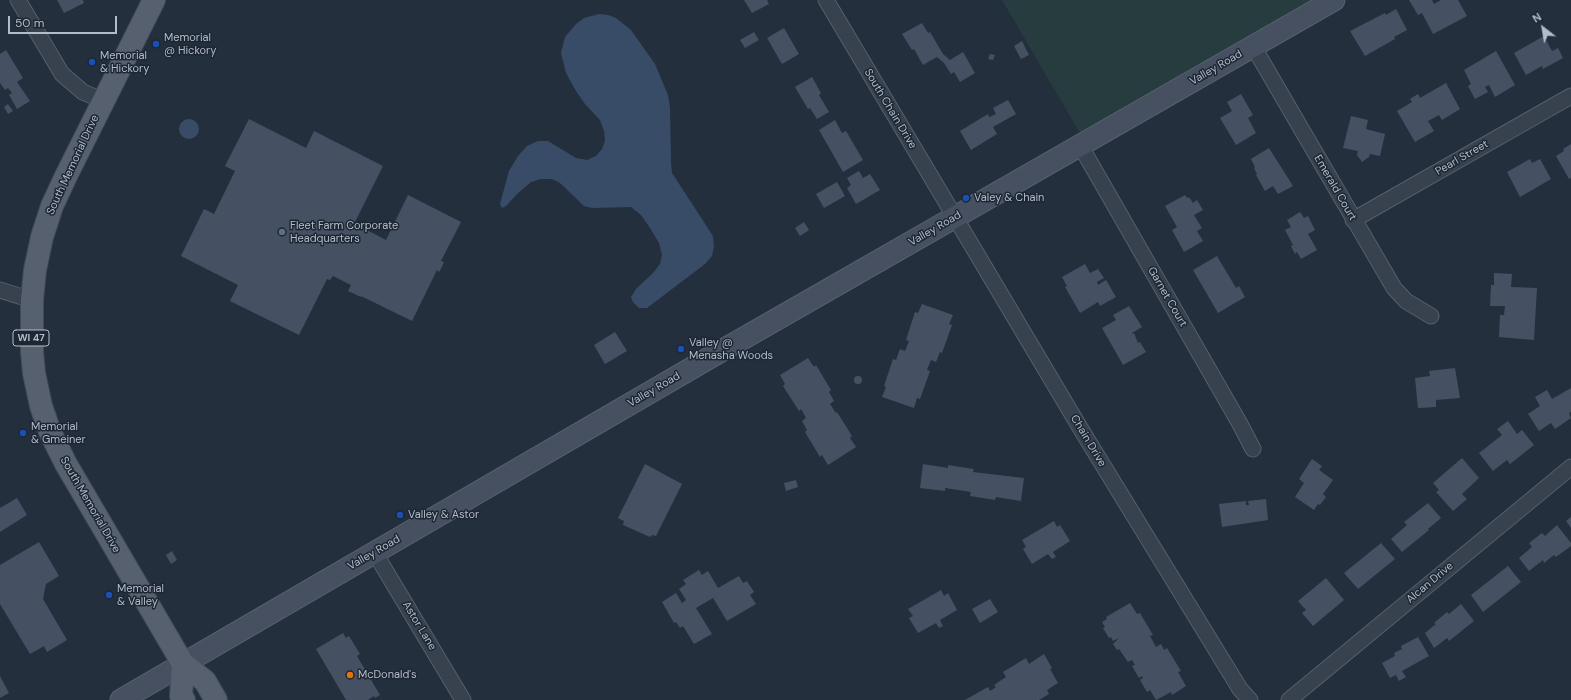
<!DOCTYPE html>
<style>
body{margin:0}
#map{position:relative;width:1571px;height:700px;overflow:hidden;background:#242f3e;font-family:"DM Sans",sans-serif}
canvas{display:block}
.north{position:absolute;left:1523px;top:8px;width:40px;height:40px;-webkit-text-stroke:3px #1d2633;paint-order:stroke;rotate:329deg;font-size:11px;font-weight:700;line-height:16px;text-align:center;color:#b4bcc9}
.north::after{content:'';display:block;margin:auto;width:14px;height:18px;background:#b4bcc9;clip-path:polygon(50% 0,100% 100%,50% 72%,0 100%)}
.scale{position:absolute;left:8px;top:16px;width:109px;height:18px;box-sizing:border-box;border:2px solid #b4bcc9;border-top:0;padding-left:5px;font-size:12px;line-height:14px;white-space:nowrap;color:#b4bcc9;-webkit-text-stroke:3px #1d2633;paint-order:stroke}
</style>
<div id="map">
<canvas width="1571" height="700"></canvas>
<div class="north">N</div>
<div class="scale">50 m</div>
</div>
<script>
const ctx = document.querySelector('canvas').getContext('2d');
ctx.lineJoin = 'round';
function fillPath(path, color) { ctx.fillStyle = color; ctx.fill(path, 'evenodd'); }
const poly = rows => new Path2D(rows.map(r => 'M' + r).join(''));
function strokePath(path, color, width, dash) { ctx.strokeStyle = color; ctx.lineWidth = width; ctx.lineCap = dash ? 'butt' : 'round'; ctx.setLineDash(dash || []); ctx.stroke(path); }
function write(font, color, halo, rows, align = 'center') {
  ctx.font = font + ' "DM Sans",sans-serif'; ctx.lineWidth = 3; ctx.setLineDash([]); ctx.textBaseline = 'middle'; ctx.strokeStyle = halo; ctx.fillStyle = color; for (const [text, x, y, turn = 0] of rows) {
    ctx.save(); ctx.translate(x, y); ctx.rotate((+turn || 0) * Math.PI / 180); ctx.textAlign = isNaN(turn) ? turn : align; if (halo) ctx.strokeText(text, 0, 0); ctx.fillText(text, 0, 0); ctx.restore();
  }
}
const green = poly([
 [1002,0,1315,0,1081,135]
]);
const water = poly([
 [599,14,608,15,616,18,631,30,655,64,668,95,670,108,671,163,672,173,713,236,714,246,712,256,705,264,647,308,639,308,633,302,631,297,636,289,653,273,660,264,662,255,659,243,650,228,641,215,631,207,592,208,584,206,560,183,552,179,541,179,531,182,518,193,506,206,502,208,500,204,509,171,518,156,527,146,538,141,548,141,576,158,587,160,596,156,602,149,605,141,604,131,600,120,585,104,576,91,566,73,561,53,565,37,576,24,584,18],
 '179 129a10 10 0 1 1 20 0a10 10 0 1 1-20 0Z'
]);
const building = poly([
 [57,0,83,0,84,3,64,13],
 [744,0,767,0,769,4,752,13],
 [1409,0,1432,0,1434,4,1441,0,1458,0,1467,16,1433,34,1422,13,1418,15],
 [1396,9,1407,30,1394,37,1395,39,1365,56,1350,31,1385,13,1386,15],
 [922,23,928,33,930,32,943,54,950,60,963,52,975,73,960,82,954,72,951,74,944,63,937,57,923,65,914,49,912,50,902,34],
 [784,28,799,54,782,64,767,38],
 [754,32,759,40,745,48,740,40],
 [1544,36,1552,51,1558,48,1563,58,1543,69,1542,66,1526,75,1514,53],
 [1022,41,1029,55,1021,59,1014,46],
 [6,50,23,78,17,82,30,101,17,109,9,95,12,93,8,88,5,90,0,83,0,54],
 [1496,51,1515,85,1495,97,1489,85,1485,87,1488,92,1475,99,1468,86,1471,84,1464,70],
 [990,54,995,55,993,60,988,59],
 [812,77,821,93,819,95,829,112,817,119,810,108,808,109,795,87],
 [1446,83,1460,109,1442,120,1439,115,1428,121,1434,131,1415,142,1397,111,1412,102,1410,99,1418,94,1420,98],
 [1241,94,1253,115,1248,118,1256,133,1236,145,1220,118,1232,111,1227,102],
 [1008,100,1016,114,993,127,997,134,971,150,960,131,988,114,989,117,996,114,993,108],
 [8,104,13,111,8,114,4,107],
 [1351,116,1368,120,1366,129,1385,134,1380,156,1370,154,1369,157,1362,162,1357,155,1358,151,1343,148],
 [249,119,306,148,314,131,383,166,355,222,358,223,357,225,386,240,408,195,461,222,441,261,444,262,442,267,439,272,437,270,412,321,361,296,361,297,348,291,351,285,333,276,330,280,327,279,299,335,230,301,238,285,181,256,204,209,214,214,235,171,225,166],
 [835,120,842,133,846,131,863,160,843,172,819,130],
 [1571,144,1571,178,1569,179,1556,156,1564,151,1563,149],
 [1269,148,1293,186,1278,194,1273,186,1265,191,1256,175,1257,174,1254,168,1255,167,1251,159],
 [1530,159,1532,163,1540,159,1551,179,1520,197,1507,172],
 [859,171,863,178,870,174,880,190,856,204,847,188,851,185,847,178],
 [837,182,845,196,824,208,816,194],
 [1185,195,1187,198,1189,197,1193,203,1197,200,1203,210,1194,215,1202,228,1197,231,1203,241,1184,252,1172,230,1177,227,1165,206],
 [1300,212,1304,218,1308,216,1315,230,1308,234,1317,250,1301,259,1297,252,1295,254,1291,246,1293,245,1285,230,1291,227,1287,220],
 [804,222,809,230,800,236,795,228],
 [1217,256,1236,288,1239,286,1245,297,1218,313,1193,270],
 [1085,264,1090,273,1098,269,1104,278,1097,282,1098,285,1106,280,1116,297,1100,306,1098,302,1080,313,1065,287,1067,286,1062,277],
 [1494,273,1512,274,1511,287,1537,288,1534,340,1499,337,1500,315,1504,315,1505,306,1490,306,1491,285,1494,285],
 [922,304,953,315,949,324,952,325,942,353,940,352,936,362,931,360,927,370,930,371,920,399,917,398,914,408,882,397,886,387,884,386,893,359,896,360,900,349,905,351,909,341,906,340,915,312,918,313],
 [1129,306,1142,327,1132,333,1133,334,1134,333,1138,343,1140,342,1146,352,1123,365,1102,328,1116,320,1113,315],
 [615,332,627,351,605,364,594,345],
 [808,358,814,367,816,365,831,390,829,392,834,401,830,404,836,413,837,412,852,436,850,438,856,447,828,465,822,455,820,457,805,432,807,430,802,421,806,418,801,409,799,411,783,386,785,384,780,375],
 [1455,368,1460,398,1436,400,1436,407,1418,408,1415,378,1430,376,1429,371],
 '854 380a4 4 0 1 1 8 0a4 4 0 1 1-8 0Z',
 [1571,388,1571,412,1569,413,1571,418,1555,429,1551,423,1539,431,1528,414,1540,406,1535,397,1547,390,1552,399],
 [1508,421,1517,434,1522,430,1534,445,1510,464,1507,460,1493,471,1479,453,1502,435,1497,429],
 [1462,458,1479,478,1462,494,1467,499,1453,511,1436,492,1439,490,1433,483],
 [1312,459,1322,466,1319,470,1333,480,1323,494,1326,497,1320,505,1318,504,1314,510,1295,497,1304,483,1299,479],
 [645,464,682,484,656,536,652,535,650,537,623,525,624,521,618,518],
 [923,464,948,468,948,465,974,469,973,472,1024,478,1021,501,996,497,995,500,970,496,971,492,945,488,945,491,920,488],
 [796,480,798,487,786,491,784,483],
 [17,498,27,515,0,532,0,508],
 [1266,499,1268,520,1222,527,1219,504,1246,501,1246,505,1249,505,1248,501],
 [1428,503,1441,518,1428,529,1429,530,1402,552,1391,539,1407,525,1404,522],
 [1571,517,1571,528,1566,521],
 [1054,521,1057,527,1060,525,1070,541,1053,552,1056,557,1052,559,1048,554,1032,564,1023,549,1026,547,1022,540],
 [1557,525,1571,543,1571,546,1556,557,1554,555,1544,563,1543,560,1529,571,1519,558,1532,547,1529,543,1542,533,1545,536],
 [39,542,59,576,46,584,43,599,67,640,47,652,44,646,30,654,0,604,0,565],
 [1381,543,1395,559,1358,589,1344,573],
 [172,551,177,560,171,564,166,555],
 [1508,566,1521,582,1483,612,1471,595],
 [699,570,702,575,708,571,718,588,739,576,743,583,747,581,754,592,750,595,756,604,727,621,713,598,696,608,712,634,694,644,683,626,680,628,676,622,674,623,662,602,676,593,682,603,686,600,679,589,686,584,683,580],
 [1326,578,1344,600,1313,626,1302,613,1306,610,1298,601],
 [941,590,944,596,948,593,957,610,940,620,943,626,939,628,936,623,918,633,909,618,913,616,908,609],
 [990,599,998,612,980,623,972,609],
 [1130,603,1137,614,1140,613,1153,635,1150,636,1156,647,1161,644,1164,650,1167,648,1181,671,1178,672,1186,686,1172,695,1171,692,1156,700,1150,690,1147,692,1140,680,1143,678,1142,676,1139,678,1132,666,1135,665,1132,660,1128,662,1119,649,1117,650,1113,644,1119,638,1113,641,1111,637,1109,638,1103,628,1105,627,1102,622,1107,619,1106,617],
 [1461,604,1474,621,1449,641,1447,638,1434,648,1425,633,1436,624,1434,623,1447,612,1449,614],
 [343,633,346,638,349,636,360,654,357,656,380,695,375,698,374,696,368,700,346,700,316,649],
 [1418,637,1429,656,1402,671,1406,677,1399,681,1396,675,1390,678,1382,663,1395,656,1394,653,1402,649,1401,646],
 [1044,654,1052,668,1050,669,1058,683,1047,690,1049,694,1039,700,965,700,988,687,990,691,996,687,994,685,1006,677,1003,672,1026,658,1029,664],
 [0,676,9,693,0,698]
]);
const street = poly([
 [18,0,62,74,83,92,104,101],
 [826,0,1082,431,1240,689,1250,700],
 [1253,46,1394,288,1406,301,1431,316],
 [1080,145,1240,424,1253,449],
 [1353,220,1571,96],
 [0,290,32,300],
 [375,553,463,700],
 [1289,700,1571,467]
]);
const secondary = poly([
 [121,700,716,354,1334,0]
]);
const primary = poly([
 [154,0,66,176,52,206,42,237,35,270,32,300,32,352,34,373,41,406,50,432,66,464,183,664,205,681,216,700],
 [183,664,181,696,184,700]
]);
const markers = [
 [156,44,4,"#1a4fb4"],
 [92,62,4,"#1a4fb4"],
 [966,198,4,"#1a4fb4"],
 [282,232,4,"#5c6f8a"],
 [681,349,4,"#1a4fb4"],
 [23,433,4,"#1a4fb4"],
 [400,515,4,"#1a4fb4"],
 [109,595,4,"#1a4fb4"],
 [350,675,4,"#e8710a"]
];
const shields = [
 [31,338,36]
];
const shieldNames = [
 ["WI 47",31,338]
];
const poiNames = [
 ["Memorial",164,38],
 ["@ Hickory",164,51],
 ["Memorial",100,56],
 ["& Hickory",100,69],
 ["Valey & Chain",974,198],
 ["Fleet Farm Corporate",290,226],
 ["Headquarters",290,239],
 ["Valley @",689,343],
 ["Menasha Woods",689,356],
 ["Memorial",31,427],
 ["& Gmeiner",31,440],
 ["Valley & Astor",408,515],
 ["Memorial",117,589],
 ["& Valley",117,602],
 ["McDonald's",358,675]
];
const streetNames = [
 ["Valley Road",1216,68,-30],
 ["South Chain Drive",890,109,59],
 ["Pearl Street",1462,158,-30],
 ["South Memorial Drive",73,165,-65],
 ["Emerald Court",1335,188,60],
 ["Valley Road",935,229,-30],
 ["Garnet Court",1167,297,60],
 ["Valley Road",654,390,-30],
 ["Chain Drive",1088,441,59],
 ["South Memorial Drive",90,505,60],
 ["Valley Road",374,553,-30],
 ["Alcan Drive",1430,583,-40],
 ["Astor Lane",419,626,59]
];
fillPath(green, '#263c3f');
fillPath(water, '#394c67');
fillPath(building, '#455162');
strokePath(street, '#565f6c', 17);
strokePath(secondary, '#565f6c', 23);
strokePath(primary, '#414a57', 24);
strokePath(street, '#38414e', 15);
strokePath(secondary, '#465061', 21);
strokePath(primary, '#56606e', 22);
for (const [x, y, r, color] of markers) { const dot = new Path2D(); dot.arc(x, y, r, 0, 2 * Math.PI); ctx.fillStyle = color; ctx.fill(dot); strokePath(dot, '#1d2633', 1.5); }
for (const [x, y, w] of shields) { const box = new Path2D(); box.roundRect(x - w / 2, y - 8, w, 16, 3); ctx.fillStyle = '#1d2633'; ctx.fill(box); strokePath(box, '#b4bcc9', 1); }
write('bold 10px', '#b4bcc9', null, shieldNames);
write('11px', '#b4bcc9', '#1d2633', poiNames, 'left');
write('11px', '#b4bcc9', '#1d2633', streetNames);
</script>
